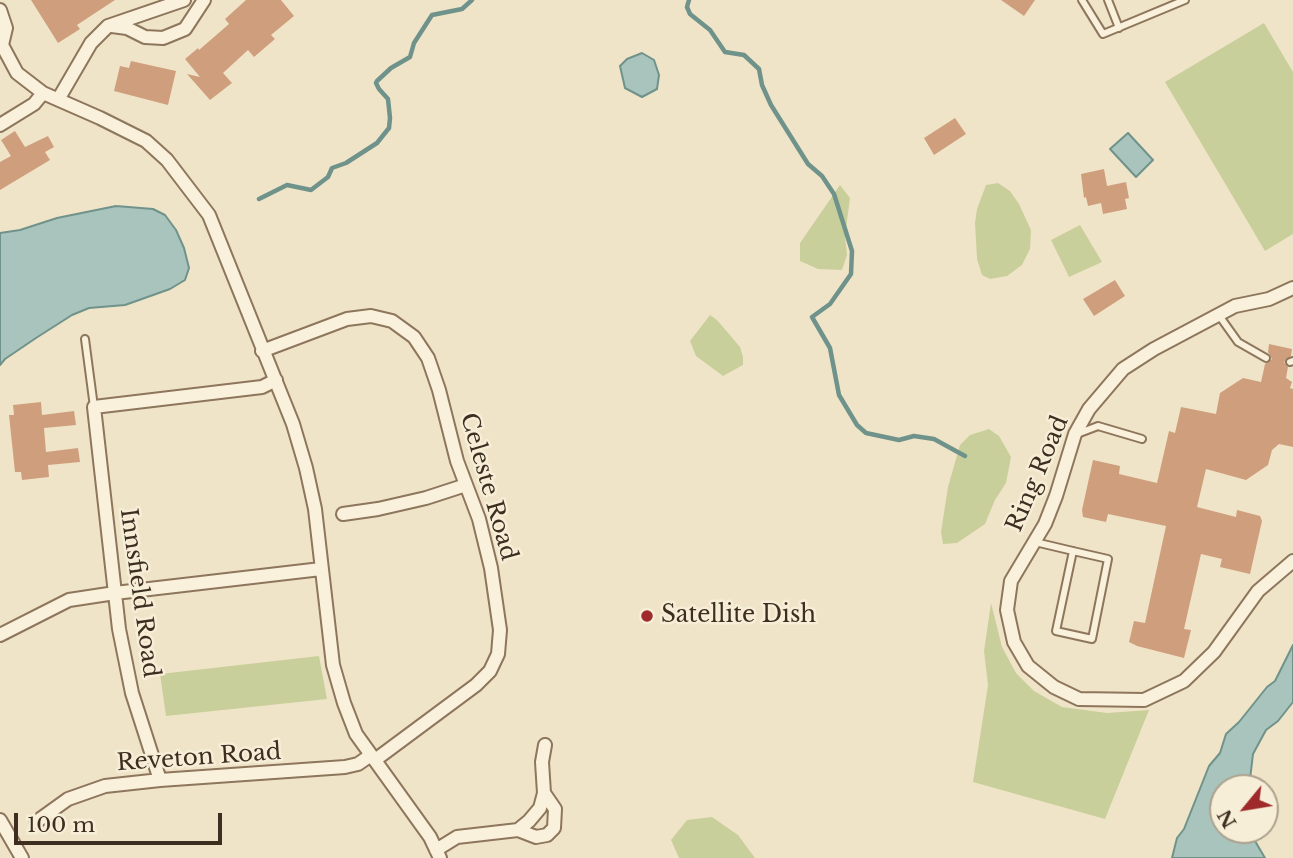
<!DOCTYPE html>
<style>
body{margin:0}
#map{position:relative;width:1293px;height:858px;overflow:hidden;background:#f0e4c8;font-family:"Libre Baskerville",serif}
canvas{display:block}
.north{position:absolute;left:1209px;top:774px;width:70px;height:70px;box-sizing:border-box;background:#f7eed8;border:2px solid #ada18e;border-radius:50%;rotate:240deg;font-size:19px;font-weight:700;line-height:28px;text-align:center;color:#3d2e20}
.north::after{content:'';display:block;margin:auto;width:24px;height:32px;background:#9e2a2b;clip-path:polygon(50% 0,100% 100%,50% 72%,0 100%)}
.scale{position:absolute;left:14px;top:813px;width:208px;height:32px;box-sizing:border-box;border:4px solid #3d2e20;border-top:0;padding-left:9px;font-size:21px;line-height:24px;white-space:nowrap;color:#3d2e20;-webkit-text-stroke:5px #f7eed8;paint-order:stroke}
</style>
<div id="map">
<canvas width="1293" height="858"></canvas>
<div class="north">N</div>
<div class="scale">100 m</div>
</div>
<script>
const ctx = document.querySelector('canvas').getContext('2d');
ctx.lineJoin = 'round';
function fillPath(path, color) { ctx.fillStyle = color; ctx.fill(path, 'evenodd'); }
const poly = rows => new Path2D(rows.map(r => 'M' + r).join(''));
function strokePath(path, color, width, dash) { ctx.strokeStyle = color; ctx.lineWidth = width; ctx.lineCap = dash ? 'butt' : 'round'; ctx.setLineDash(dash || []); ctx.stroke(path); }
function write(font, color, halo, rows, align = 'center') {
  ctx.font = font + ' "Libre Baskerville",serif'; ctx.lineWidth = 5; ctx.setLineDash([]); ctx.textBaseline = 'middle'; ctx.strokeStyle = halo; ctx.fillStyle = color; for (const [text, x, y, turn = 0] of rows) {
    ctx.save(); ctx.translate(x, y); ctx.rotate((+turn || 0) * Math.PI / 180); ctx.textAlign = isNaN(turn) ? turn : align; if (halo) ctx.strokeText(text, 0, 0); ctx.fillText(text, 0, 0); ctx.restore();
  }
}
const green = poly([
 [1264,23,1293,72,1293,234,1265,251,1165,82],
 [998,183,1010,191,1019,204,1031,230,1030,249,1022,265,1007,276,990,279,982,275,977,259,975,223,977,209,986,185],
 [840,185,850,198,845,236,847,255,842,270,818,269,800,261,800,243],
 [1080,225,1102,262,1069,277,1051,240],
 [710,315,717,320,740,347,743,357,743,365,723,376,696,356,690,341],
 [989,429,999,436,1011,457,1006,483,995,500,985,524,957,543,943,544,941,532,948,487,960,445,970,435],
 [991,603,1002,647,1016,673,1034,691,1062,707,1107,713,1149,710,1105,819,973,782,988,685,984,651],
 [319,656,327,699,166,716,160,674],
 [712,817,738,835,755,858,679,858,671,840,687,820]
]);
const water = poly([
 [642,53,654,60,659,75,657,89,642,97,625,88,620,66,627,59,642,53],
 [1128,133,1153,160,1136,177,1110,149,1128,133],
 [116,206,153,209,165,215,176,230,184,248,189,268,185,280,170,289,125,305,89,308,72,315,36,338,5,359,0,365,0,233,20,230,57,218,116,206],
 [1293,645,1293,702,1278,721,1266,730,1253,754,1249,788,1223,788,1223,830,1251,830,1255,841,1265,858,1172,858,1177,838,1184,829,1209,766,1220,753,1226,734,1239,722,1267,687,1275,681,1293,645]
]);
const stream = poly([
 [689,0,687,7,690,14,710,30,725,52,744,55,759,69,762,85,771,105,808,164,822,176,834,194,852,251,851,274,830,304,812,317,830,348,839,395,857,425,866,433,899,440,914,436,934,439,965,456],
 [259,199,287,185,311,190,328,177,332,168,346,163,377,143,389,128,390,118,388,99,379,89,376,83,377,81,391,68,410,57,414,43,432,15,462,9,472,0]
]);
const building = poly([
 [31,0,115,0,77,25,80,29,58,43],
 [246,0,281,0,294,16,271,35,275,39,254,57,248,50,223,73,232,83,210,100,187,74,200,77,185,59,198,48,199,50,229,24,225,19],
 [1001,0,1035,0,1024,16],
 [131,61,176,71,168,105,114,91,120,66,129,68],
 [955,118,966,134,934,155,924,138],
 [15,131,25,147,48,136,54,147,45,152,50,160,0,190,0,162,11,156,1,140],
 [1104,169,1107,186,1126,182,1129,198,1125,199,1127,209,1103,214,1101,203,1088,206,1086,197,1084,198,1081,174],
 [1115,280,1125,296,1094,316,1083,299],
 [1269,344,1292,349,1291,356,1284,362,1288,367,1286,378,1292,382,1290,388,1293,389,1293,447,1279,444,1272,450,1268,465,1246,480,1206,469,1197,507,1236,517,1237,510,1260,516,1262,521,1250,574,1220,567,1222,559,1201,554,1184,629,1191,630,1184,658,1137,646,1129,642,1134,621,1145,623,1166,526,1108,514,1106,522,1083,517,1082,510,1093,460,1120,466,1119,474,1157,483,1169,431,1175,433,1181,407,1216,414,1220,393,1243,378,1261,382,1265,364,1272,359,1268,352],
 [41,402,42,415,74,411,76,425,44,428,46,452,78,448,80,462,48,465,49,477,22,480,21,472,15,472,9,415,14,415,13,405]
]);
const lane = poly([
 [1082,0,1103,34,1185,0],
 [1108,0,1119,28],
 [1218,314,1238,342,1266,358],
 [85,339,94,407],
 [1290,362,1293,361],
 [1077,434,1098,426,1142,439],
 [1035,542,1073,551,1108,559,1092,639,1056,631,1073,551]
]);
const street = poly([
 [0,10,6,28,2,45,17,73,43,93,100,118,146,141,167,160,209,215,293,424,306,468,315,509,333,665,344,703,356,734,430,837,440,858],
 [112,26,127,28,145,37,163,38,185,29,204,0],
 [59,98,91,43,108,26,184,0],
 [0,125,34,104,43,93],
 [1293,288,1269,299,1235,306,1154,349,1123,369,1089,409,1075,434,1056,496,1045,524,1011,581,1007,610,1014,642,1028,666,1054,687,1079,699,1144,700,1184,681,1214,652,1258,591,1293,561],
 [262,351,347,319,371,316,392,321,414,337,428,358,439,390,457,461,479,519,491,568,500,630,498,654,490,671,476,685,375,760],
 [343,514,378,509,426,498,466,485],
 [0,635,69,600,115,593,321,569],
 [160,780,132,693,119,629,94,407,262,387,276,380],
 [0,820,22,858],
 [36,822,68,799,105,786,160,780,345,767,358,764,371,755],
 [518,830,536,837,547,835,554,828,555,809,544,793],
 [436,850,457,837,518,830,529,821,540,808,544,793,542,762,545,745]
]);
const markers = [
 [647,616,7,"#9e2a2b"]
];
const streetNames = [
 ["Ring Road",1038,474,-67],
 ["Celeste Road",488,487,74],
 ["Innsfield Road",139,593,82],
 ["Reveton Road",199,758,-4]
];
const poiNames = [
 ["Satellite Dish",661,616]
];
fillPath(green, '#c9cf9b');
fillPath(water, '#a9c4bc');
strokePath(water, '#6f938a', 2);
strokePath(stream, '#6f938a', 4.5);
fillPath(building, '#cf9f7d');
strokePath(lane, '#8d765c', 10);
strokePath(street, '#8d765c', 16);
strokePath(lane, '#faf1dc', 6);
strokePath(street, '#faf1dc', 12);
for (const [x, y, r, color] of markers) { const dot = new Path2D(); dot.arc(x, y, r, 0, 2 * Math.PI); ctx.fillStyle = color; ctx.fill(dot); strokePath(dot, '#f7eed8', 2.5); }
write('23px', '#3d2e20', '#f7eed8', streetNames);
write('23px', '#3d2e20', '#f7eed8', poiNames, 'left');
</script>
